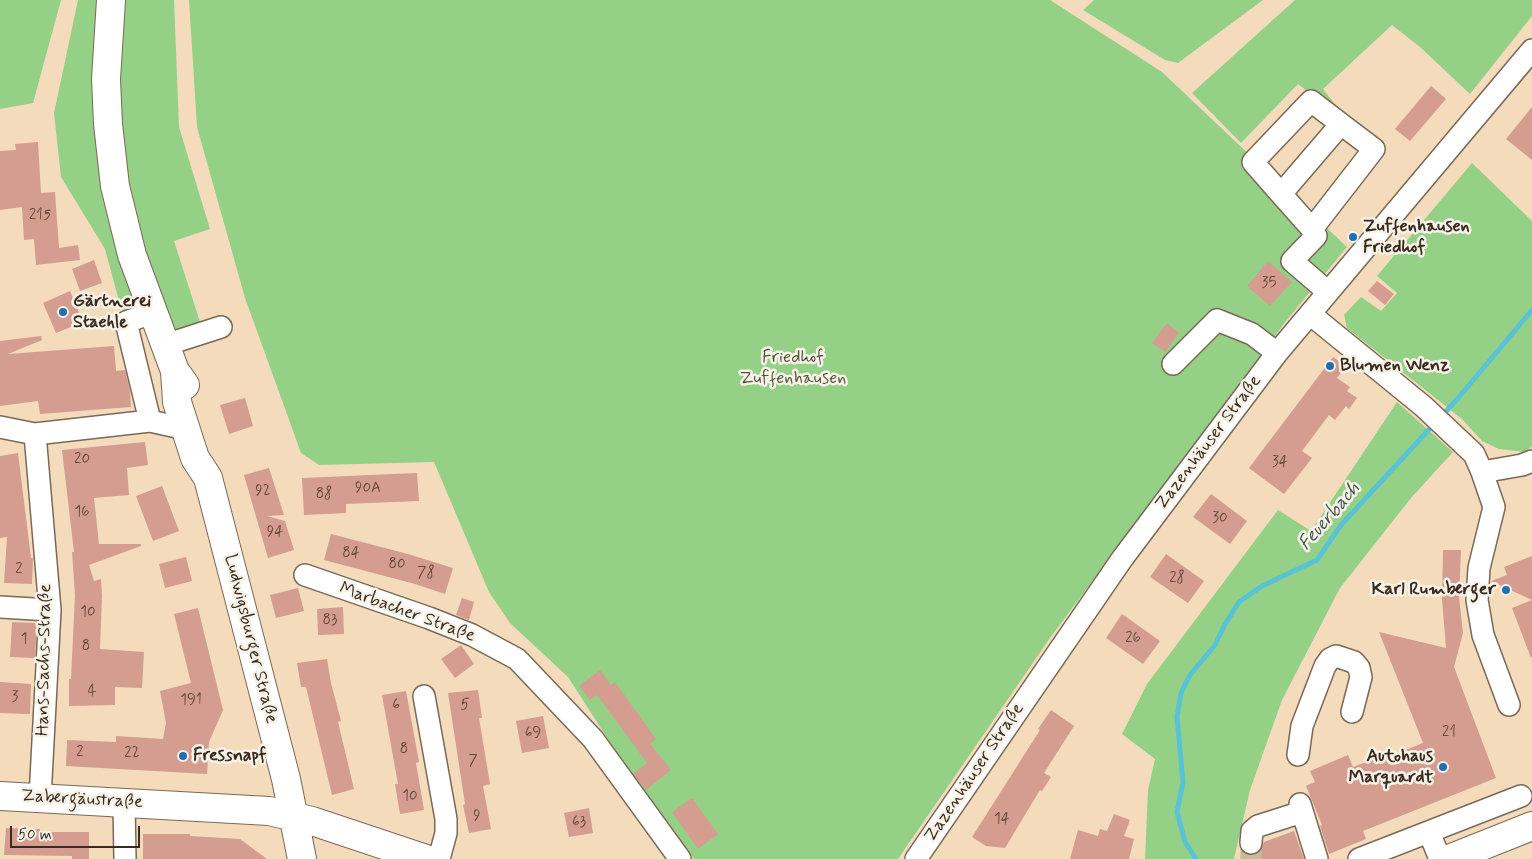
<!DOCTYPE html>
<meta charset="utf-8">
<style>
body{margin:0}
#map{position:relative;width:1532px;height:859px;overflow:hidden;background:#f3dbbc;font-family:Mynerve,sans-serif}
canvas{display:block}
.scale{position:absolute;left:10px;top:826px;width:130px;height:22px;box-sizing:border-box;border:2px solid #3b2a1e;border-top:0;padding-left:6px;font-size:15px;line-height:18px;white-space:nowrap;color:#3b2a1e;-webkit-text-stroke:4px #f7f3e8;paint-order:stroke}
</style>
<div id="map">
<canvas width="1532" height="859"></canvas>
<div class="scale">50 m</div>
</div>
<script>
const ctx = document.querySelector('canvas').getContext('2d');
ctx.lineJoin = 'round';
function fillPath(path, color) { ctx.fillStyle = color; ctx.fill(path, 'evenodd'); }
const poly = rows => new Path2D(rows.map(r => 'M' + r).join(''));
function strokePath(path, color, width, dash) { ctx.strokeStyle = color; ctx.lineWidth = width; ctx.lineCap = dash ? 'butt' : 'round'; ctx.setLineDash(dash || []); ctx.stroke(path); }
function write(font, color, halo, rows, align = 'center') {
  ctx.font = font + ' Mynerve,sans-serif'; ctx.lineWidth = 5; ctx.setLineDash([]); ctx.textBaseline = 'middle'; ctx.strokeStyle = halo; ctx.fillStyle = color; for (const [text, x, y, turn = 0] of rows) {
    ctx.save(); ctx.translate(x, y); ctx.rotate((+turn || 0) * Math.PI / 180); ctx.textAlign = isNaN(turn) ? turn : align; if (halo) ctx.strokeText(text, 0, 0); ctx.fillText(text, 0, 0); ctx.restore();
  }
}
const green = poly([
 [0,0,61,0,33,103,0,109],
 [78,0,101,0,137,305,122,312,105,249,61,177,54,113],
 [122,0,174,0,179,127,210,229,174,241,200,322,172,330,146,251,128,184,118,122],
 [189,0,1050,0,1162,72,1347,247,1286,321,1050,638,898,859,694,859,640,789,568,677,510,623,489,592,434,462,319,465,301,453,245,298,197,127],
 [1094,0,1263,0,1178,63,1165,60,1083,10],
 [1295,0,1532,0,1532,16,1470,94,1420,47,1392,25,1323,89,1353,127,1298,84,1241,143,1192,93],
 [1472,163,1532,221,1532,446,1525,452,1499,449,1482,441,1462,419,1347,328,1344,315,1361,297,1381,311,1397,293,1377,276],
 [1397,402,1453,452,1411,498,1340,588,1282,700,1250,790,1234,859,1145,859,1148,790,1155,759,1122,734,1147,684,1278,510,1311,531]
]);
const stream = poly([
 [1441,417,1459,397,1532,310],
 [1196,859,1185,842,1177,812,1183,782,1177,717,1181,693,1190,675,1215,645,1224,626,1239,602,1262,586,1317,560,1341,525,1435,423]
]);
const building = poly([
 [1431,86,1446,99,1410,141,1395,129],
 [1532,107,1532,160,1506,139],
 [38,142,41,193,55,192,59,248,78,245,80,260,36,265,34,239,24,240,22,207,0,210,0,151,16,150,15,144],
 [94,260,102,283,80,291,72,269],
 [1268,261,1292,282,1270,306,1247,286],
 [1377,281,1394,294,1385,305,1368,291],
 [70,291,83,322,56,333,43,303],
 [1167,323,1179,333,1165,352,1152,343],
 [41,336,42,340,8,354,114,346,116,371,125,370,130,391,131,407,40,414,38,401,0,406,0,341],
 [1333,357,1346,366,1337,378,1350,387,1347,391,1357,398,1349,409,1346,406,1335,420,1329,415,1302,451,1312,458,1284,494,1249,468],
 [245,398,253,426,229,434,220,405],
 [145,442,148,465,127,468,129,495,94,498,99,544,141,544,141,546,89,565,94,581,101,579,102,596,100,649,144,652,142,688,115,687,115,705,69,706,69,679,71,679,75,595,72,552,74,552,62,450],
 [18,453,31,558,33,558,32,584,4,583,7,537,0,538,0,456],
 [269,468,284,515,267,516,285,521,294,550,268,558,244,475],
 [417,473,419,501,346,504,346,513,304,515,302,478],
 [162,486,179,531,153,541,136,496],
 [1211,494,1247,521,1230,544,1193,517],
 [331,534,408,554,453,568,445,594,415,584,324,560],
 [1443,550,1461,550,1459,597,1463,633,1454,667,1496,778,1363,831,1366,839,1329,854,1320,826,1322,825,1306,786,1315,782,1310,771,1348,755,1353,767,1387,754,1388,757,1423,743,1379,632,1446,648,1442,599],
 [1166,554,1204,581,1188,603,1150,577],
 [1532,556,1532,657,1531,658,1512,608,1532,600,1491,581,1507,575,1504,567],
 [186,557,192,581,165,588,159,564],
 [298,588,304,611,276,618,270,595],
 [462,598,474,602,469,620,456,615],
 [343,607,344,634,318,635,317,609],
 [198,608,223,710,209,742,207,774,66,766,67,740,116,742,116,736,163,739,166,723,160,691,191,683,174,614],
 [1122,614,1160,641,1143,664,1106,638],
 [12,622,37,623,35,658,10,657],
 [461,645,474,664,455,678,441,659],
 [327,659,331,683,341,721,338,722,354,789,332,795,306,687,301,687,297,663],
 [600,670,611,685,615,682,656,739,650,744,671,770,646,790,633,774,647,763,597,695,590,700,579,686],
 [0,682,31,684,30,714,0,713],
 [478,690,482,718,479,718,490,784,483,786,491,829,469,833,463,805,465,804,448,693],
 [406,691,419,762,416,763,424,810,400,814,395,784,398,784,382,695],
 [1051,710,1074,726,1044,773,1051,777,1042,791,1040,790,1005,848,986,846,972,837,1040,730,1038,729],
 [543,716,549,748,522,753,516,721],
 [692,798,718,834,698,849,672,812],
 [589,808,593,833,569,837,564,813],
 [1114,814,1130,820,1124,836,1134,839,1129,859,1070,859,1078,830,1098,836,1100,829,1107,831],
 [6,828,40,829,40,832,89,832,89,859,72,859,72,856,4,855],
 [1294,831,1304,859,1245,859,1245,854,1250,855,1256,854,1261,850,1264,842],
 [143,834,190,834,190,836,240,839,267,859,143,859]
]);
const minorTunnel = poly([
 [1251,843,1251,859]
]);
const minor = poly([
 [1281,194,1253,162,1311,101,1341,124],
 [1312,229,1281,194,1341,124,1374,149,1312,229,1316,236,1292,261,1328,292],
 [1310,314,1423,406,1474,454,1482,472,1494,507,1479,568,1477,600,1483,635,1509,705],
 [165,345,221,327],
 [1173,364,1217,320,1252,334,1277,353],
 [150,421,126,322,152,313],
 [0,427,35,434,150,421,177,427,187,432],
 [35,434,50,610,40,798],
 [1482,472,1522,465,1532,461],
 [305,575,429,618,472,635,517,659,593,739,680,859],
 [0,607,50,610],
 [424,696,446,819,446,833,439,859],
 [1298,755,1302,726,1325,666,1330,659,1336,656,1354,662,1359,668,1361,677,1352,712],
 [124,803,125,859],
 [1300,804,1317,859],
 [1429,832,1440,859],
 [1251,843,1252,831,1258,826,1302,812],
 [916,859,1122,559,1198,458,1277,353,1532,50],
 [1359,859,1521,796]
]);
const major = poly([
 [111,0,106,79,108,124,115,186,132,255,175,371,185,385],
 [175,371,177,402,195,458,208,478,286,779,302,859],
 [0,796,269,811,312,821,426,859],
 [1449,859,1532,826]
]);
const markers = [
 [1353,237,5,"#1f6fb2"],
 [63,312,5,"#1f6fb2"],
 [1330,366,5,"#1f6fb2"],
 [1506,590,5,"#1f6fb2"],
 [183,756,5,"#1f6fb2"],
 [1443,767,5,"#1f6fb2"]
];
const numberNames = [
 ["215",40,216],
 ["35",1269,284],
 ["20",82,460],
 ["34",1280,463],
 ["90A",368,489],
 ["92",263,492],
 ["88",324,495],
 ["16",82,513],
 ["30",1220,519],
 ["94",275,533],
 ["84",351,554],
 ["80",397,565],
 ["2",19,570],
 ["78",426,574],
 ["28",1177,579],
 ["10",88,613],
 ["83",330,621],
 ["26",1133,639],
 ["1",24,640],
 ["8",86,647],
 ["4",92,692],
 ["3",15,698],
 ["191",191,701],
 ["6",396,706],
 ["5",465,706],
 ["21",1449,733],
 ["69",533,734],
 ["8",404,750],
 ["2",80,753],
 ["22",132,754],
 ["7",473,762],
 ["10",410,797],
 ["9",477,817],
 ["14",1002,820],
 ["63",579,823]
];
const poiNames = [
 ["Zuffenhausen",1363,227],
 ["Friedhof",1363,248],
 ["Gärtnerei",73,302],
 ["Staehle",73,323],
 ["Blumen Wenz",1340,366],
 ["Karl Rumberger",1496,590,"right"],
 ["Fressnapf",193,756],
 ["Autohaus",1433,757,"right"],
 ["Marquardt",1433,778,"right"]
];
const parkNames = [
 ["Friedhof",793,358],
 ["Zuffenhausen",793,379]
];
const streetNames = [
 ["Zazenhäuser Straße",1209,443,-53],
 ["Marbacher Straße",407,613,20],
 ["Ludwigsburger Straße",250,639,76],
 ["Hans-Sachs-Straße",45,660,-89],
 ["Zazenhäuser Straße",975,773,-56],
 ["Zabergäustraße",82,800,3]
];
const waterNames = [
 ["Feuerbach",1330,517,-49]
];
fillPath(green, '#94d187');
strokePath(stream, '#59c3d5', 5);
fillPath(building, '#d49d90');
strokePath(minorTunnel, '#ceb89c', 21, [21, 11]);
strokePath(minor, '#7b6855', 24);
strokePath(major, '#7b6855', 30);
strokePath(minor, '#fff', 21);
strokePath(major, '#fff', 28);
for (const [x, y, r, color] of markers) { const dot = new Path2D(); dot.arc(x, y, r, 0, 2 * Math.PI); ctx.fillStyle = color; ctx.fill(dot); strokePath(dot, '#f7f3e8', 2); }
write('15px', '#61473a', null, numberNames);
write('bold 18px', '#3b2a1e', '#f7f3e8', poiNames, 'left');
write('18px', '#515438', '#f7f3e8', parkNames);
write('18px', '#3b2a1e', '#f7f3e8', streetNames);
write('italic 19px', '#445855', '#f7f3e8', waterNames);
</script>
